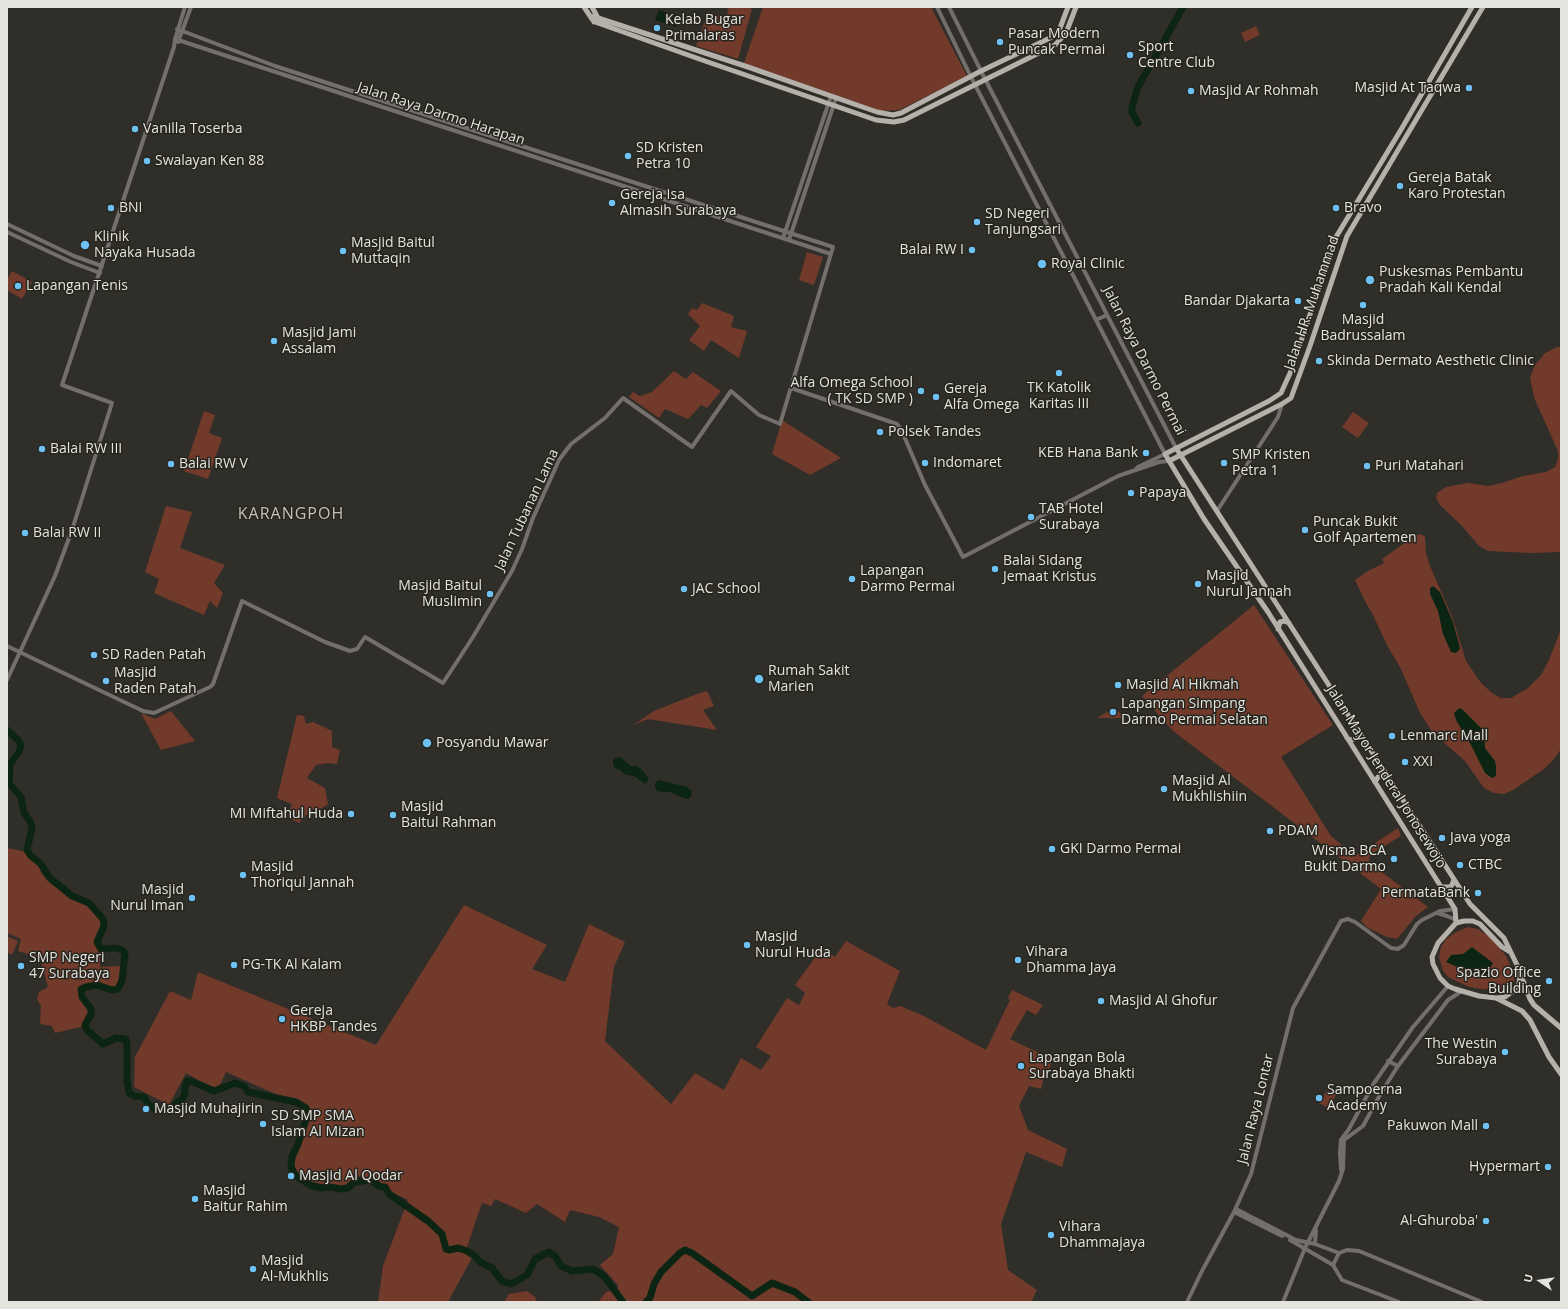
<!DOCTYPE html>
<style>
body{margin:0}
#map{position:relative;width:1568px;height:1309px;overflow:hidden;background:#302e28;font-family:"Open Sans",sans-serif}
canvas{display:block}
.frame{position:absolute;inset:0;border:8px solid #e4e3de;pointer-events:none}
.north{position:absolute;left:1520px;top:1261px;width:40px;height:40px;-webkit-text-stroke:3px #26251e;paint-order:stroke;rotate:283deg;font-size:11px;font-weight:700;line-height:16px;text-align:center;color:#e4e3de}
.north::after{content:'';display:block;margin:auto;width:14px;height:18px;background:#e4e3de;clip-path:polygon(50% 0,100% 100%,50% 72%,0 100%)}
</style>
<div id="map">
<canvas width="1568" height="1309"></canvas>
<div class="frame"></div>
<div class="north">U</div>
</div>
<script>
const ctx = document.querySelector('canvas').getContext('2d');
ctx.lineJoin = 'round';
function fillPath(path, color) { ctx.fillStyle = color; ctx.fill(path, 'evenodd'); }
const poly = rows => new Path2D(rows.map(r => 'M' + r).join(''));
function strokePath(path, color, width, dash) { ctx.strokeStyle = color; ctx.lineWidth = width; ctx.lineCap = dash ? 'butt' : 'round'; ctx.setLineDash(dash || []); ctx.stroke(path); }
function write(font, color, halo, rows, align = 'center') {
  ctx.font = font + ' "Open Sans",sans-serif'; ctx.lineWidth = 3; ctx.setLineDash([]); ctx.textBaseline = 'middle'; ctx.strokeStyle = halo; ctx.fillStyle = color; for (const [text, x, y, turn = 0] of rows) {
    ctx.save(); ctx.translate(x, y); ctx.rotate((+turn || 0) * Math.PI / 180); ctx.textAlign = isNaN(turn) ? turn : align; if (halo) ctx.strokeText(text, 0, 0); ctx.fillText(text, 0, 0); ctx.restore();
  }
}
const green = poly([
 [729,7,747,7,752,9,738,59,696,46,708,12,726,18],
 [763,7,931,7,967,76,899,110,881,111,744,63],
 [1256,26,1260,35,1245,42,1241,33],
 [807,252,823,257,814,285,799,280],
 [12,271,32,282,22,299,7,290,7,280],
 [702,303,734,316,731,327,747,331,739,358,711,340,704,351,689,340,700,326,688,314,692,308,697,310],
 [1557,347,1561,347,1561,552,1531,553,1488,551,1479,546,1462,526,1440,505,1436,498,1437,493,1446,487,1468,483,1488,486,1502,483,1523,476,1546,472,1555,467,1558,459,1558,451,1535,400,1530,378,1535,365,1545,353],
 [674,371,686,379,693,372,721,391,707,408,701,405,688,419,665,409,659,418,629,397,633,392,640,396,652,392],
 [204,411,215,415,209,433,222,438,208,479,184,471],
 [1353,412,1369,423,1358,438,1342,427],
 [782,420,841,458,810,475,772,454],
 [166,506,192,512,180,548,225,565,214,583,223,593,217,608,210,601,204,615,154,593,159,579,145,572],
 [1419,534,1423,535,1425,537,1426,553,1430,566,1453,619,1466,661,1481,683,1492,693,1501,698,1511,698,1528,688,1541,675,1549,660,1561,629,1561,749,1553,760,1544,769,1513,790,1504,794,1494,793,1484,788,1465,761,1433,733,1420,713,1401,669,1388,647,1372,613,1366,603,1355,580,1368,571,1384,563,1382,559,1410,539],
 [1254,605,1333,725,1281,757,1331,836,1355,856,1398,828,1401,836,1371,854,1369,858,1370,863,1428,907,1416,916,1397,939,1387,937,1368,928,1361,921,1381,889,1173,731,1142,696],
 [707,691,714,706,703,710,717,730,648,719,633,725,654,711,697,694],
 [1114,708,1124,716,1121,718,1097,718],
 [171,711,195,741,161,750,141,713,155,719],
 [297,715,304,716,306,724,313,722,332,731,332,747,340,750,337,764,328,763,316,765,307,778,325,788,328,804,319,810,312,809,299,823,287,817,292,804,277,798],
 [7,848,26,852,37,863,42,874,50,883,70,897,91,907,101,920,101,930,96,939,96,944,100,950,100,967,122,966,117,986,112,988,100,984,81,985,79,989,79,995,90,1011,90,1016,81,1027,55,1033,52,1026,40,1024,41,1006,37,999,39,992,48,987,40,958,18,951,21,939,7,933],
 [464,905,547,945,532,969,565,982,589,924,625,942,614,967,605,1041,671,1104,695,1073,724,1090,741,1058,761,1070,771,1056,756,1047,787,998,799,1005,805,993,795,985,822,948,835,957,846,941,900,971,887,1004,893,1008,900,1006,924,1016,986,1050,1010,1000,1008,998,1012,990,1043,1005,1036,1015,1027,1010,1010,1039,1052,1059,1048,1075,1045,1074,1041,1089,1029,1086,1019,1106,1028,1130,1067,1149,1062,1167,1026,1152,1001,1224,1008,1270,1037,1290,1031,1302,598,1302,606,1292,618,1288,618,1285,600,1265,613,1254,619,1227,599,1217,570,1210,565,1222,537,1204,526,1213,495,1199,491,1206,482,1203,467,1247,475,1252,448,1302,378,1302,383,1266,408,1200,357,1175,344,1186,301,1182,293,1165,312,1110,226,1072,217,1091,186,1073,169,1105,134,1087,135,1057,170,991,191,1000,198,972,376,1045],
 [1468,927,1478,929,1490,937,1506,956,1514,974,1514,982,1509,987,1499,990,1482,989,1469,987,1448,977,1443,971,1439,957,1441,947,1446,939,1456,932],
 [7,936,18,941,12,955,7,952],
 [1327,1090,1336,1095,1329,1108,1319,1103],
 [527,1291,535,1297,537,1302,504,1302,509,1294]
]);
const water = poly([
 [659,10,680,17,676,27,655,20],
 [1433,586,1440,592,1453,622,1459,644,1460,649,1456,653,1451,652,1443,634,1438,611,1430,594,1430,588],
 [1459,708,1462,709,1484,731,1485,748,1495,761,1496,766,1496,776,1492,778,1485,773,1471,745,1456,720,1454,713],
 [620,757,631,766,637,766,641,769,648,777,648,781,645,784,636,777,624,774,620,770,615,768,613,765,613,760,615,758],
 [659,780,687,787,692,791,691,796,689,799,686,799,670,792,663,792,657,791,655,787,655,783],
 [1472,947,1493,963,1489,970,1489,976,1487,977,1464,970,1446,962,1451,955,1463,954]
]);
const river = poly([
 [1138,123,1132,112,1132,107,1138,87,1183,7],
 [7,730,19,741,21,746,19,752,10,764,9,783,21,797,24,813,30,821,32,828,27,850,31,856,40,863,50,878,72,896,89,903,103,919,104,926,97,942,101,949,116,948,122,950,125,953,122,981,118,989,112,990,97,985,86,987,81,989,82,997,91,1009,91,1014,85,1025,87,1030,103,1044,116,1038,126,1039,127,1047,127,1081,129,1093,134,1096,144,1097,148,1104,155,1109,169,1110,182,1099,185,1094,185,1087,187,1081,191,1081,214,1091,235,1083,244,1086,248,1092,296,1102,306,1108,308,1114,298,1144,292,1157,291,1167,296,1176,310,1185,321,1188,330,1187,341,1189,348,1188,354,1182,370,1180,381,1187,385,1187,389,1194,428,1221,442,1234,446,1249,449,1250,458,1248,467,1251,475,1256,480,1262,492,1268,502,1281,511,1284,527,1275,535,1259,549,1252,555,1256,561,1266,572,1271,593,1269,604,1276,623,1302],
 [646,1302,650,1298,654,1284,661,1272,680,1253,685,1250,692,1253,752,1296,772,1283,795,1292,808,1302]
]);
const minor = poly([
 [937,7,971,77,1165,454,1138,467,1136,469],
 [949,7,985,79,1176,448],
 [175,39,831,254],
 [178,42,191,7],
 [7,224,74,256,102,266],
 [7,232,71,262,100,273],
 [783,238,831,96],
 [789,240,836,98],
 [1096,320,1107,315],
 [791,388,897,424,901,429,925,485,963,557,1118,476,1159,462,1169,461],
 [1217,511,1278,417,1282,404],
 [7,646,143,711,154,713,210,687,213,684,242,601,325,642,350,651,357,649,365,637,443,683,473,637,512,571,522,549,533,518,559,460,571,444,605,418,623,398,692,447,731,391,759,415,780,424,833,247,275,66,177,29],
 [7,680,55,576,72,530,112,403,62,385,174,47,175,39,185,7],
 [1437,913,1447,916,1456,920],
 [1388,1061,1398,1066],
 [1341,1170,1340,1153,1341,1140,1349,1129,1374,1083,1413,1027,1448,986],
 [1236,1209,1296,1240,1315,1244,1339,1253,1347,1250,1359,1251,1482,1302],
 [1234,1212,1282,1236],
 [1290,1240,1333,1265,1342,1280,1399,1302],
 [1315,1244,1316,1230],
 [1333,1265,1339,1253],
 [1187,1302,1202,1271,1234,1212,1251,1174,1293,1008,1341,921,1348,919,1355,922,1391,948,1398,949,1404,945,1417,924,1422,920,1440,911,1455,909],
 [1283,1302,1305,1248,1339,1181,1343,1169,1344,1140,1363,1126,1381,1093,1398,1066,1448,1000,1462,991]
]);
const major = poly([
 [584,7,592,19],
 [592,7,598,18,597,22,594,22,592,17,596,15],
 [1472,7,1402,128,1336,237,1291,371,1281,393,1269,401,1165,454,1204,519,1268,612,1455,909,1456,923,1438,943,1432,957,1433,964,1440,978,1448,986,1455,989,1479,996,1496,998,1522,1011,1530,1020,1549,1057,1561,1074],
 [598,18,748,67,877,112,893,115,901,113,981,71,1050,38,1056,34,1060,28,1068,7],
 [595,22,705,61,876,120,894,122,904,120,1055,45,1066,33,1076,7],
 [1176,448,1470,904,1504,938,1517,965,1530,999,1534,1005,1561,1028],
 [1169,461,1282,404,1291,398,1310,346,1347,236,1483,7],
 [1278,629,1280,622,1284,621,1289,623],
 [1347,738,1350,740,1357,738,1359,731],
 [1375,782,1378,777,1387,775],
 [1441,887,1450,887,1452,885,1454,879],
 [1456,923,1464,921,1473,921,1480,924,1502,947,1510,952],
 [1497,998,1505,997,1513,991,1519,984,1520,975]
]);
const markers = [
 [657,28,4,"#6dc2f3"],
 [1000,42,4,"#6dc2f3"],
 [1130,55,4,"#6dc2f3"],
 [1469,88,4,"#6dc2f3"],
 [1191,91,4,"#6dc2f3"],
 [135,129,4,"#6dc2f3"],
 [628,156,4,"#6dc2f3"],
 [147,161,4,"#6dc2f3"],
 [1400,186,4,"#6dc2f3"],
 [612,203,4,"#6dc2f3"],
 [111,208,4,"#6dc2f3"],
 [1336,208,4,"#6dc2f3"],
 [977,222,4,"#6dc2f3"],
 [85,245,5,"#6dc2f3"],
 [972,250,4,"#6dc2f3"],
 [343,251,4,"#6dc2f3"],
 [1042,264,5,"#6dc2f3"],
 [1370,280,5,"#6dc2f3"],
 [18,286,4,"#6dc2f3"],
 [1298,301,4,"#6dc2f3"],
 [1363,305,4,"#6dc2f3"],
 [274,341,4,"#6dc2f3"],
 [1319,361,4,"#6dc2f3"],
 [1059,373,4,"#6dc2f3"],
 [921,391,4,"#6dc2f3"],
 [936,397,4,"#6dc2f3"],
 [880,432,4,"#6dc2f3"],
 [42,449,4,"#6dc2f3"],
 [1146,453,4,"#6dc2f3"],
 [925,463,4,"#6dc2f3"],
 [1224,463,4,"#6dc2f3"],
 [171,464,4,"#6dc2f3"],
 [1367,466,4,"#6dc2f3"],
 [1131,493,4,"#6dc2f3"],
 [1031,517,4,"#6dc2f3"],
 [1305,530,4,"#6dc2f3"],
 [25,533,4,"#6dc2f3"],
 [995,569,4,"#6dc2f3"],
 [852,579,4,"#6dc2f3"],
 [1198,584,4,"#6dc2f3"],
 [684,589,4,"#6dc2f3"],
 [490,594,4,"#6dc2f3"],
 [94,655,4,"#6dc2f3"],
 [759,679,5,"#6dc2f3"],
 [106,681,4,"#6dc2f3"],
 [1118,685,4,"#6dc2f3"],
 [1113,712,4,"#6dc2f3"],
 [1392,736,4,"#6dc2f3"],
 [427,743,5,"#6dc2f3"],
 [1405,762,4,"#6dc2f3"],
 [1164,789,4,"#6dc2f3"],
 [351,814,4,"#6dc2f3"],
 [393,815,4,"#6dc2f3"],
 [1270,831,4,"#6dc2f3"],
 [1442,838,4,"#6dc2f3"],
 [1052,849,4,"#6dc2f3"],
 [1394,859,4,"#6dc2f3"],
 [1460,865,4,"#6dc2f3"],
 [243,875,4,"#6dc2f3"],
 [1478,893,4,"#6dc2f3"],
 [192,898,4,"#6dc2f3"],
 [747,945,4,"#6dc2f3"],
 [1018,960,4,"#6dc2f3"],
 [234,965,4,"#6dc2f3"],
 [21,966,4,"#6dc2f3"],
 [1549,981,4,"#6dc2f3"],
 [1101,1001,4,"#6dc2f3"],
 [282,1019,4,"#6dc2f3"],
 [1505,1052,4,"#6dc2f3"],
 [1021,1066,4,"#6dc2f3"],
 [1319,1098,4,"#6dc2f3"],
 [146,1109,4,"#6dc2f3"],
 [263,1124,4,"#6dc2f3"],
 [1486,1126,4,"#6dc2f3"],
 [1548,1167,4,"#6dc2f3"],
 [291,1176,4,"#6dc2f3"],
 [195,1199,4,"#6dc2f3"],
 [1486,1221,4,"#6dc2f3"],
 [1051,1235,4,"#6dc2f3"],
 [253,1269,4,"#6dc2f3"]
];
const poiNames = [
 ["Kelab Bugar",665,20],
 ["Primalaras",665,36],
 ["Pasar Modern",1008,34],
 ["Puncak Permai",1008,50],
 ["Sport",1138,47],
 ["Centre Club",1138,63],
 ["Masjid At Taqwa",1461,88,"right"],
 ["Masjid Ar Rohmah",1199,91],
 ["Vanilla Toserba",143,129],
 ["SD Kristen",636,148],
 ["Petra 10",636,164],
 ["Swalayan Ken 88",155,161],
 ["Gereja Batak",1408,178],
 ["Karo Protestan",1408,194],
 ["Gereja Isa",620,195],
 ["Almasih Surabaya",620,211],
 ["BNI",119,208],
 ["Bravo",1344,208],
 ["SD Negeri",985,214],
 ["Tanjungsari",985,230],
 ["Klinik",94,237],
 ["Nayaka Husada",94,253],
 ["Masjid Baitul",351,243],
 ["Muttaqin",351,259],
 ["Balai RW I",964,250,"right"],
 ["Royal Clinic",1051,264],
 ["Puskesmas Pembantu",1379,272],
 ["Pradah Kali Kendal",1379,288],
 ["Lapangan Tenis",26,286],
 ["Bandar Djakarta",1290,301,"right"],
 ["Masjid",1363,320,"center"],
 ["Badrussalam",1363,336,"center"],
 ["Masjid Jami",282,333],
 ["Assalam",282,349],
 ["Skinda Dermato Aesthetic Clinic",1327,361],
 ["Alfa Omega School",913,383,"right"],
 ["( TK SD SMP )",913,399,"right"],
 ["TK Katolik",1059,388,"center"],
 ["Karitas III",1059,404,"center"],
 ["Gereja",944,389],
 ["Alfa Omega",944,405],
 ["Polsek Tandes",888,432],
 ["Balai RW III",50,449],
 ["KEB Hana Bank",1138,453,"right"],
 ["SMP Kristen",1232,455],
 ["Petra 1",1232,471],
 ["Indomaret",933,463],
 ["Balai RW V",179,464],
 ["Puri Matahari",1375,466],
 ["Papaya",1139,493],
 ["TAB Hotel",1039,509],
 ["Surabaya",1039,525],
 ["Puncak Bukit",1313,522],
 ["Golf Apartemen",1313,538],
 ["Balai RW II",33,533],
 ["Balai Sidang",1003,561],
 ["Jemaat Kristus",1003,577],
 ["Lapangan",860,571],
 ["Darmo Permai",860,587],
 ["Masjid",1206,576],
 ["Nurul Jannah",1206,592],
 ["Masjid Baitul",482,586,"right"],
 ["Muslimin",482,602,"right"],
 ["JAC School",692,589],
 ["SD Raden Patah",102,655],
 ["Rumah Sakit",768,671],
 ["Marien",768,687],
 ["Masjid",114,673],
 ["Raden Patah",114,689],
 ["Masjid Al Hikmah",1126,685],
 ["Lapangan Simpang",1121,704],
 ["Darmo Permai Selatan",1121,720],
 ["Lenmarc Mall",1400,736],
 ["Posyandu Mawar",436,743],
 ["XXI",1413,762],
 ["Masjid Al",1172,781],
 ["Mukhlishiin",1172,797],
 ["Masjid",401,807],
 ["Baitul Rahman",401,823],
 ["MI Miftahul Huda",343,814,"right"],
 ["PDAM",1278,831],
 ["Java yoga",1450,838],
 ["GKI Darmo Permai",1060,849],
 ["Wisma BCA",1386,851,"right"],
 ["Bukit Darmo",1386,867,"right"],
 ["CTBC",1468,865],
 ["Masjid",251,867],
 ["Thoriqul Jannah",251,883],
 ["Masjid",184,890,"right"],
 ["Nurul Iman",184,906,"right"],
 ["PermataBank",1470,893,"right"],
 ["Masjid",755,937],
 ["Nurul Huda",755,953],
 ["Vihara",1026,952],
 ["Dhamma Jaya",1026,968],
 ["SMP Negeri",29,958],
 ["47 Surabaya",29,974],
 ["PG-TK Al Kalam",242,965],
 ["Spazio Office",1541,973,"right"],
 ["Building",1541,989,"right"],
 ["Masjid Al Ghofur",1109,1001],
 ["Gereja",290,1011],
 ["HKBP Tandes",290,1027],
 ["The Westin",1497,1044,"right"],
 ["Surabaya",1497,1060,"right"],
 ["Lapangan Bola",1029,1058],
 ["Surabaya Bhakti",1029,1074],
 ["Sampoerna",1327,1090],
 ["Academy",1327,1106],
 ["Masjid Muhajirin",154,1109],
 ["SD SMP SMA",271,1116],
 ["Islam Al Mizan",271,1132],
 ["Pakuwon Mall",1478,1126,"right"],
 ["Hypermart",1540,1167,"right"],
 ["Masjid Al Qodar",299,1176],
 ["Masjid",203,1191],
 ["Baitur Rahim",203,1207],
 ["Al-Ghuroba'",1478,1221,"right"],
 ["Vihara",1059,1227],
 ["Dhammajaya",1059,1243],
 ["Masjid",261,1261],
 ["Al-Mukhlis",261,1277]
];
const streetNames = [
 ["Jalan Raya Darmo Harapan",441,114,18],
 ["Jalan HR. Muhammad",1312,303,-71],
 ["Jalan Raya Darmo Permai",1144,361,63],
 ["Jalan Tubanan Lama",527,510,-65],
 ["Jalan Mayor Jenderal Jonosewojo",1386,777,58],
 ["Jalan Raya Lontar",1256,1109,-76]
];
const quarterNames = [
 ["KARANGPOH",291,514]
];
fillPath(green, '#723a2a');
fillPath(water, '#0c2513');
strokePath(river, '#0c2513', 7);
strokePath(minor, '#726f6d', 4);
strokePath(major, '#b6b0ab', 5);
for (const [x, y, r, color] of markers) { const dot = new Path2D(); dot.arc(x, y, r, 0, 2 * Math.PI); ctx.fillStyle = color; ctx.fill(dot); strokePath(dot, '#26251e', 1.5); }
write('14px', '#e4e3de', '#26251e', poiNames, 'left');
write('14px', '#e4e3de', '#26251e', streetNames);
ctx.letterSpacing = '1px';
write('16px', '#c3c1b8', '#26251e', quarterNames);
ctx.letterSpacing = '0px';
</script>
